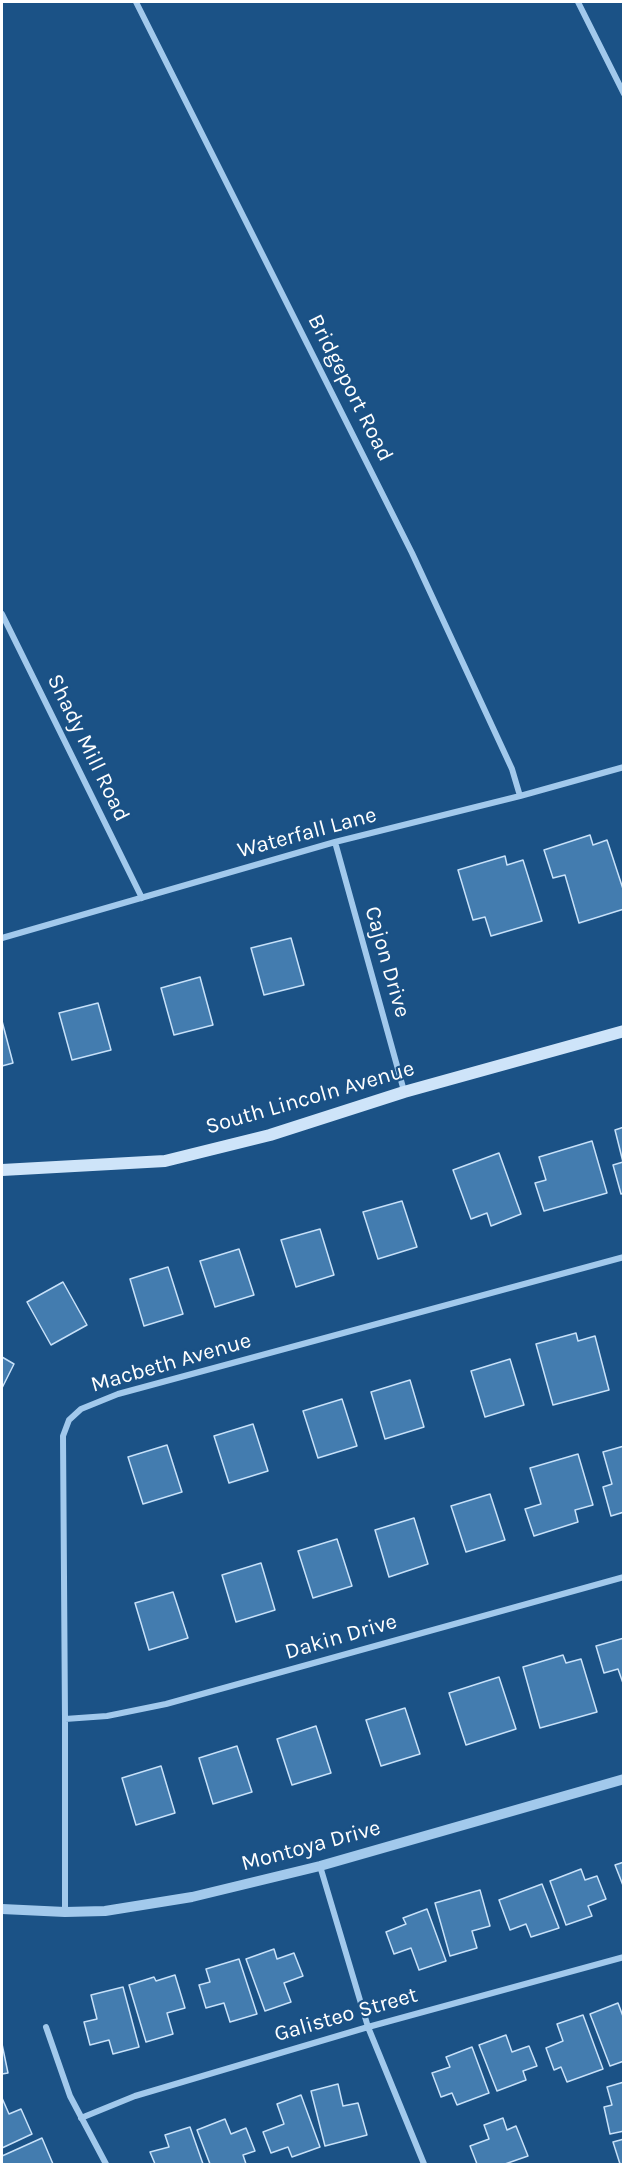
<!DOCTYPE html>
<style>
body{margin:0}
#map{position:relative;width:625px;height:2166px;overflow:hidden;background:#1b5286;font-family:Karla,sans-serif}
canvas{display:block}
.frame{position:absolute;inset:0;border:3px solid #fff;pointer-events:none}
</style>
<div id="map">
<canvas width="625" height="2166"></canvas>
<div class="frame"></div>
</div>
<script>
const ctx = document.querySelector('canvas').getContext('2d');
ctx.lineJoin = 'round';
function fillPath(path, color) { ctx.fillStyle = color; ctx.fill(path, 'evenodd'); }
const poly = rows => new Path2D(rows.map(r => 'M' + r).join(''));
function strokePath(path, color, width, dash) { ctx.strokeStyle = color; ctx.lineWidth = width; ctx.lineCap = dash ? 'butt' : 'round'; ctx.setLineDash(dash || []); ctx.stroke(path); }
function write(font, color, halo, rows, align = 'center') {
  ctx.font = font + ' Karla,sans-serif'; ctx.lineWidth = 4.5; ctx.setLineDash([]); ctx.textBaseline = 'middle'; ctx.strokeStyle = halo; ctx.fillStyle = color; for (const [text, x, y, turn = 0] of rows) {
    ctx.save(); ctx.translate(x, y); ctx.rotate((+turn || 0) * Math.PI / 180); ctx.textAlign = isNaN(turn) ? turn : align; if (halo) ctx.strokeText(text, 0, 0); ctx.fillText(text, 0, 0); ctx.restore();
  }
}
const building = poly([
 [590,835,593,845,607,840,624,892,624,909,579,923,565,875,553,878,544,850,590,835],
 [505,856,507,865,523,860,542,921,491,936,485,917,473,920,458,870,505,856],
 [291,938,304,985,264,995,251,948,291,938],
 [200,977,213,1025,174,1035,161,988,200,977],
 [98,1003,111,1050,72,1060,59,1013,98,1003],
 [2,1021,13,1063,2,1066,2,1021],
 [624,1127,624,1193,621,1194,613,1165,623,1162,615,1130,624,1127],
 [592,1141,607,1193,544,1211,535,1183,546,1180,539,1157,592,1141],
 [499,1153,521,1214,491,1226,487,1213,471,1219,453,1170,499,1153],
 [402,1201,417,1247,378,1259,363,1212,402,1201],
 [320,1229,334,1275,296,1287,281,1240,320,1229],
 [239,1249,254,1295,215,1307,200,1261,239,1249],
 [168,1267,183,1314,144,1326,130,1279,168,1267],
 [63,1282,87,1325,51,1345,27,1302,63,1282],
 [576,1333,578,1341,595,1336,609,1390,553,1405,536,1344,576,1333],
 [2,1357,14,1364,2,1388,2,1357],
 [510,1359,524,1405,485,1417,471,1371,510,1359],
 [410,1380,424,1427,385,1439,371,1392,410,1380],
 [342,1399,357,1446,318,1458,303,1411,342,1399],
 [253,1424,268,1471,229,1483,214,1436,253,1424],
 [167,1445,182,1492,143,1504,128,1457,167,1445],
 [624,1446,624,1512,611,1516,603,1487,612,1484,603,1452,624,1446],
 [578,1454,593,1505,575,1510,578,1522,534,1536,525,1509,541,1504,530,1468,578,1454],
 [490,1494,505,1540,466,1552,451,1506,490,1494],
 [414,1518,428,1564,389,1577,375,1530,414,1518],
 [337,1539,352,1586,313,1598,298,1551,337,1539],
 [261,1563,275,1610,236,1622,222,1575,261,1563],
 [173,1592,188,1638,149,1650,135,1603,173,1592],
 [624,1638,624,1686,618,1669,604,1673,596,1646,624,1638],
 [563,1655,566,1663,581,1659,597,1712,540,1728,523,1667,563,1655],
 [499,1677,516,1729,466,1745,449,1693,499,1677],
 [405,1708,420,1754,381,1766,366,1720,405,1708],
 [316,1726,331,1773,292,1785,277,1739,316,1726],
 [237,1746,252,1792,213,1804,199,1758,237,1746],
 [161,1766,175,1813,136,1825,122,1778,161,1766],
 [624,1862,624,1888,615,1865,624,1862],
 [581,1869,585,1880,597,1876,606,1899,588,1906,592,1916,566,1925,550,1881,581,1869],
 [542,1884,559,1928,531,1937,526,1924,510,1930,499,1900,542,1884],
 [480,1890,490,1926,472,1931,477,1948,450,1956,435,1903,480,1890],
 [427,1909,446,1961,419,1970,411,1948,394,1954,386,1932,406,1924,403,1918,427,1909],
 [274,1949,277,1959,294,1953,303,1976,284,1983,291,2002,265,2011,246,1959,274,1949],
 [239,1959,257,2014,230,2022,224,2003,206,2008,199,1985,210,1982,206,1969,239,1959],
 [175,1975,185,2008,167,2013,173,2034,146,2042,129,1985,154,1977,156,1981,175,1975],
 [123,1987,139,2047,113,2054,109,2040,90,2045,84,2022,97,2019,91,1995,123,1987],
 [618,2003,624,2019,624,2061,610,2066,590,2014,618,2003],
 [583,2015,603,2069,567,2082,561,2067,554,2070,546,2048,563,2041,557,2024,583,2015],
 [506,2035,512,2052,529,2046,537,2066,523,2071,526,2080,497,2091,479,2045,506,2035],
 [2,2044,8,2073,2,2074,2,2044],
 [472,2047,489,2093,457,2105,452,2093,441,2097,432,2073,450,2067,446,2057,472,2047],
 [624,2082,624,2131,610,2134,604,2107,612,2105,607,2087,624,2082],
 [338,2084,343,2106,358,2103,367,2135,325,2146,311,2091,338,2084],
 [301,2095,320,2147,292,2157,288,2147,271,2153,263,2132,284,2124,277,2104,301,2095],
 [2,2098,9,2114,21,2109,32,2134,2,2148,2,2098],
 [503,2118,507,2130,516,2126,528,2156,505,2164,477,2164,470,2146,489,2139,484,2125,503,2118],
 [225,2119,231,2134,246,2128,255,2151,243,2155,246,2164,210,2164,197,2130,225,2119],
 [190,2127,203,2164,155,2164,150,2152,169,2147,165,2135,190,2127],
 [42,2138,53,2164,2,2164,2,2156,42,2138],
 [624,2139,624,2164,620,2164,613,2142,624,2139]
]);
const minor = poly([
 [136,2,412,553,512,769,520,796],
 [578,2,624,94],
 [2,614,142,898],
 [335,842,404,1091],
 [2,938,335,842,520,796,624,767],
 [65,1719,107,1716,166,1704,624,1577],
 [320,1866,368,2027,424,2164],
 [65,1912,65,1719,63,1436,69,1420,81,1409,118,1394,624,1257],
 [46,2027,70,2096,106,2164],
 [81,2118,135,2096,368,2027,624,1957]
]);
const tertiary = poly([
 [2,1909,65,1912,105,1911,192,1897,320,1866,624,1779]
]);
const secondary = poly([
 [2,1170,165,1161,270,1135,404,1092,624,1031]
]);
const streetNames = [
 ["Bridgeport Road",350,388,63],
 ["Shady Mill Road",88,748,64],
 ["Waterfall Lane",307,833,-15],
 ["Cajon Drive",387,962,74],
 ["South Lincoln Avenue",310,1098,-16],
 ["Macbeth Avenue",171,1363,-16],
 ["Dakin Drive",341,1637,-16],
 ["Montoya Drive",311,1846,-15],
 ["Galisteo Street",346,2015,-16]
];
fillPath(building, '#437caf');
strokePath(building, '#c7e1f9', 1.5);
strokePath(minor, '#a2c9ec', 6);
strokePath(tertiary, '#a2c9ec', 10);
strokePath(secondary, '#cee4f9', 12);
write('22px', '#fff', '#1b5286', streetNames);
</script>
